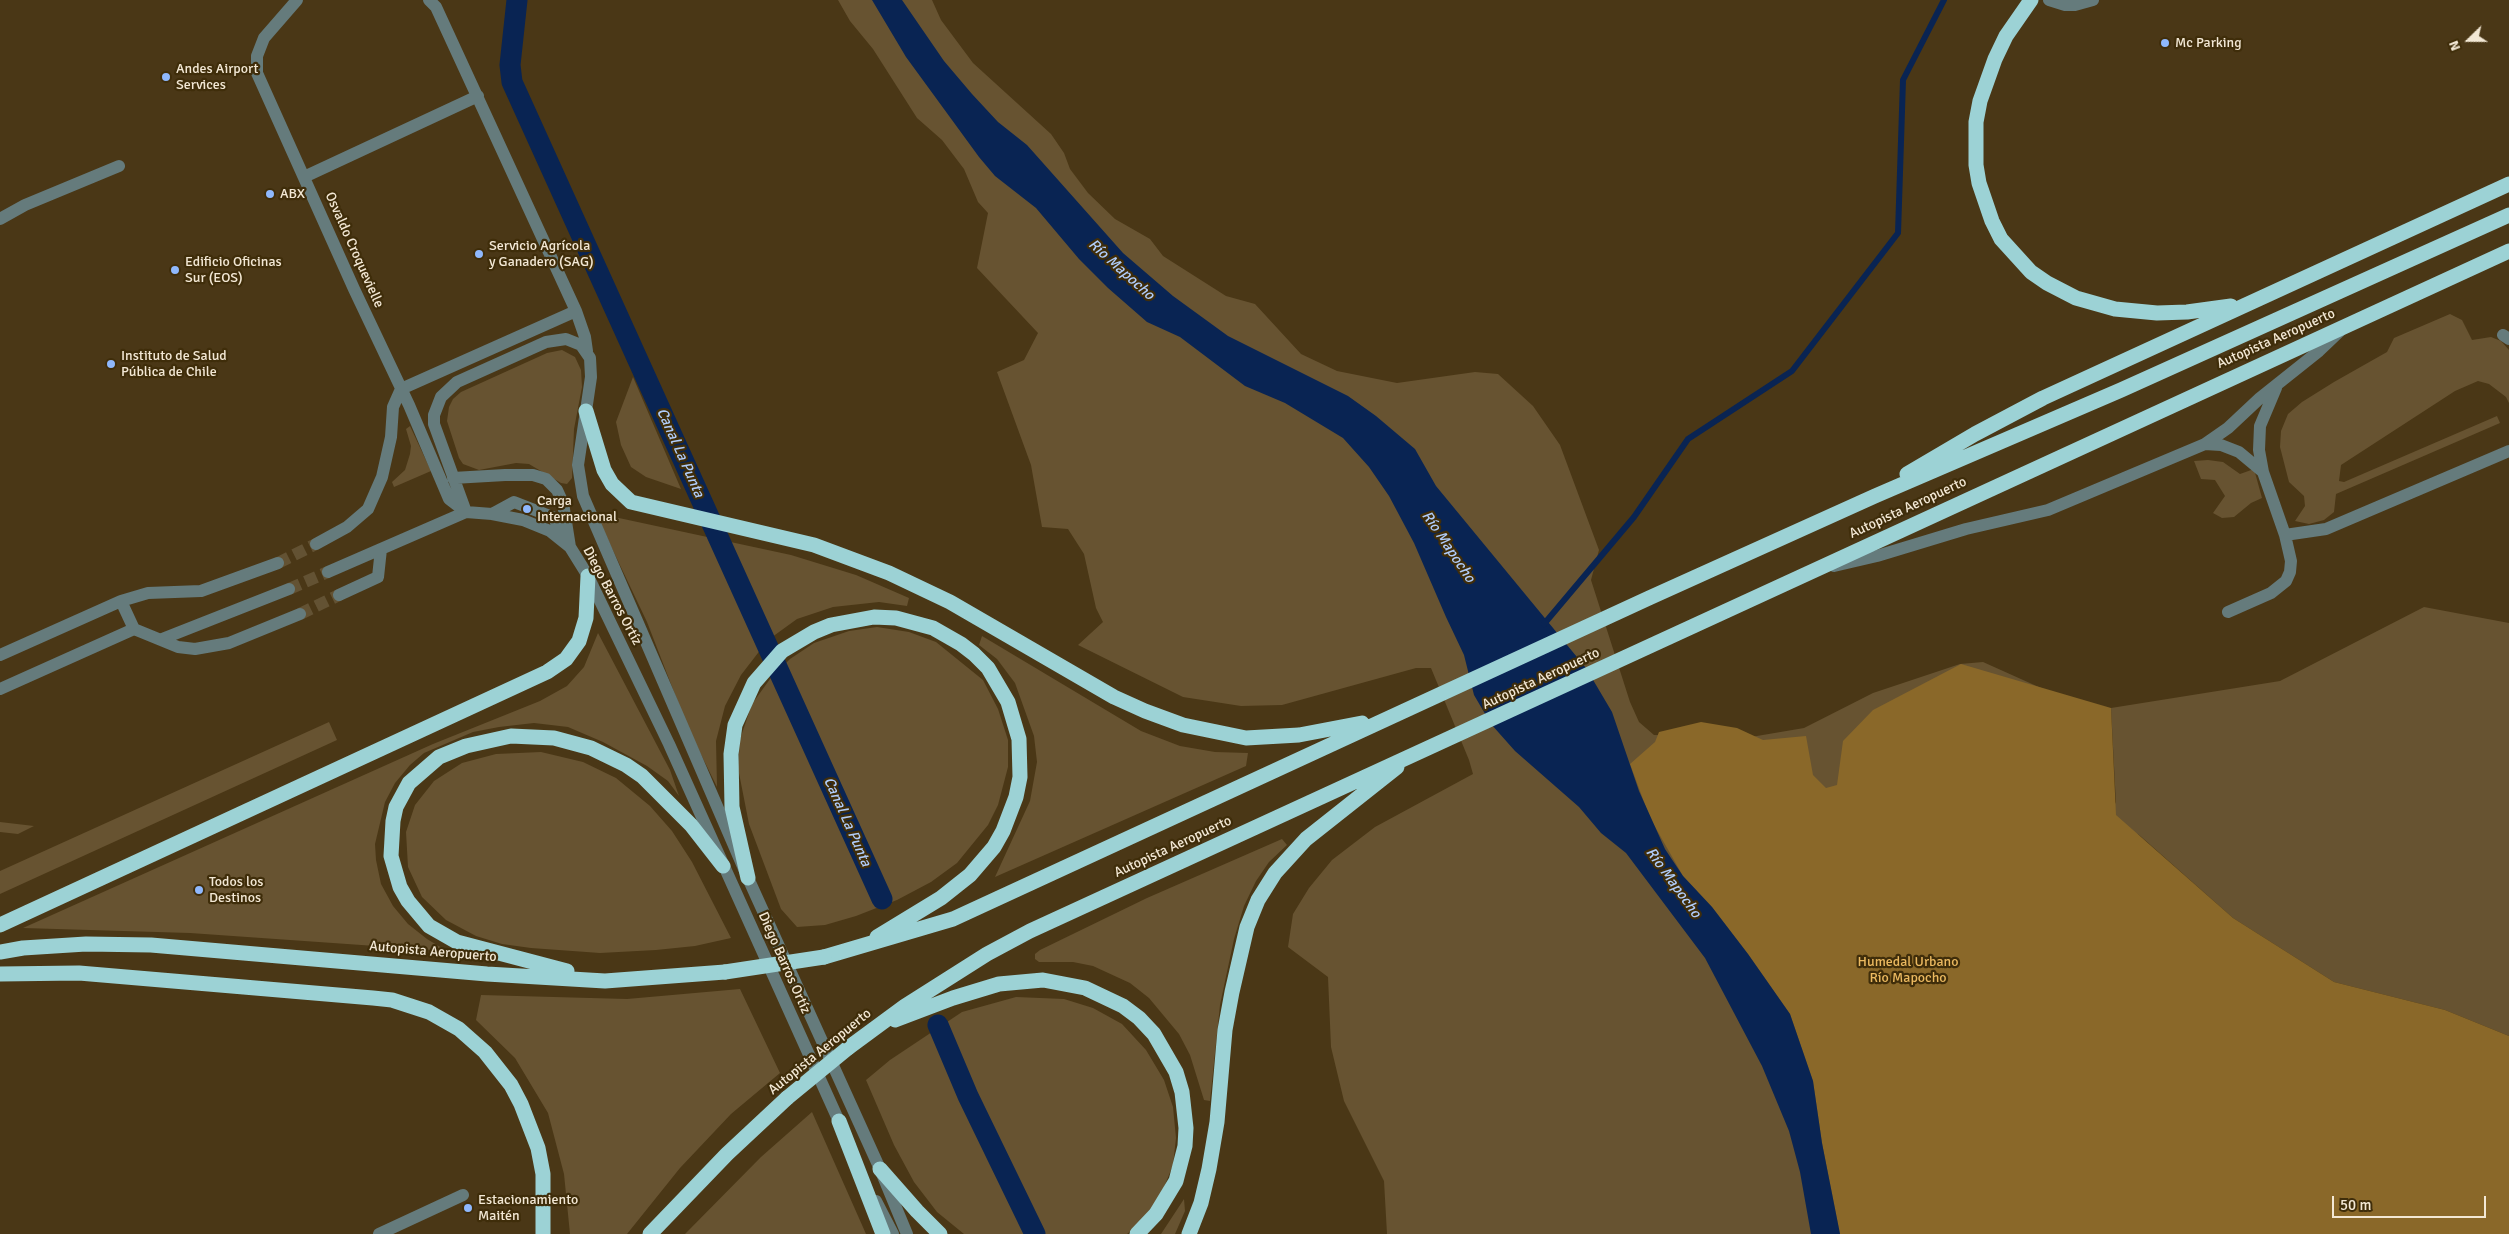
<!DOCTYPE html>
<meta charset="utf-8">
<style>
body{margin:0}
#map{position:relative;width:2509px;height:1234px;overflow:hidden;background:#4a3716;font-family:Signika,sans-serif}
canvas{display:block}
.north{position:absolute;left:2444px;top:15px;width:50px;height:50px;-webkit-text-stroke:4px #3f2d0a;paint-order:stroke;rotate:248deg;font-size:14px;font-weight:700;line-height:20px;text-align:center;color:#f3e8d5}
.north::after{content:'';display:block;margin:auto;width:18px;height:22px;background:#f3e8d5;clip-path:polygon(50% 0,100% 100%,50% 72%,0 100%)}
.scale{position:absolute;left:2332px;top:1196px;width:154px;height:22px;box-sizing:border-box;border:2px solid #f3e8d5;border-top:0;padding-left:6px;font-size:15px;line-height:18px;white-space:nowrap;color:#f3e8d5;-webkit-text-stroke:4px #3f2d0a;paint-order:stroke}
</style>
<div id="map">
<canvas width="2509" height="1234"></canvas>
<div class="north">N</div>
<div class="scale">50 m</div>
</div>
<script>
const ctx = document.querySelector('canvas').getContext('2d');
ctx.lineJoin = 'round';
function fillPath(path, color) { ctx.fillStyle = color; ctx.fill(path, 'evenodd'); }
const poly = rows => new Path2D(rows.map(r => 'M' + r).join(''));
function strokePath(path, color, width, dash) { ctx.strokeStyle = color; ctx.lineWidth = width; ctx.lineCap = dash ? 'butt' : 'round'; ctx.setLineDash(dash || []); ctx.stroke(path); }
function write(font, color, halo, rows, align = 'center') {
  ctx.font = font + ' Signika,sans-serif'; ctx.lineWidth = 4.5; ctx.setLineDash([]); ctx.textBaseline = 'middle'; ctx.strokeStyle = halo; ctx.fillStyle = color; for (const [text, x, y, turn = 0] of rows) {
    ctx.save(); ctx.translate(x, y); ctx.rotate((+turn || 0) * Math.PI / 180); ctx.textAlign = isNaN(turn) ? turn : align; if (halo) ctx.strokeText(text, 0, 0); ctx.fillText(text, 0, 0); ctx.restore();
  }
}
const green = poly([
 [838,0,932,0,941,20,973,63,1051,134,1064,153,1070,169,1088,193,1115,219,1150,239,1163,256,1226,296,1255,304,1301,354,1337,371,1397,383,1475,372,1498,374,1533,406,1560,445,1599,550,1591,580,1630,702,1639,722,1654,735,1751,737,1804,728,1873,693,1960,664,1983,662,2061,697,2116,804,2111,708,2280,681,2424,607,2509,623,2509,1036,2445,1010,2334,982,2233,918,2137,833,2509,1234,1387,1234,1384,1181,1344,1101,1331,1047,1328,977,1288,947,1293,914,1309,888,1332,860,1375,827,1473,774,1469,760,1431,668,1416,668,1282,705,1241,706,1183,697,1078,645,1103,622,1096,608,1084,554,1068,529,1042,527,1031,465,997,372,1024,360,1038,333,977,268,988,213,978,202,964,169,942,140,917,118,873,49,850,21],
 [2450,314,2462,320,2472,340,2491,337,2501,341,2509,350,2509,403,2506,397,2489,384,2478,381,2455,391,2341,465,2339,481,2344,482,2497,416,2500,423,2336,494,2334,512,2324,520,2309,524,2295,521,2305,506,2304,496,2289,482,2280,447,2281,431,2288,414,2302,402,2334,382,2387,352,2394,338],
 [562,350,575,357,581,370,582,387,574,429,572,478,567,484,561,483,529,464,516,463,479,470,463,464,459,458,447,421,449,407,453,399,461,392,547,353],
 [633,377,681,489,646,477,631,467,621,445,616,422],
 [410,426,431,471,394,487,392,482,405,470,410,454,411,446,406,429],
 [2208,460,2223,462,2240,474,2254,469,2262,498,2251,503,2234,517,2222,518,2213,513,2225,496,2215,480,2201,479,2194,461],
 [605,515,791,555,856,575,909,598,907,606,879,602,833,607,797,619,768,640,741,675,725,706,716,741,717,787,688,728,647,622,599,521],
 [877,627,909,632,936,642,983,680,998,709,1008,740,1008,767,998,805,988,825,957,863,931,882,897,900,856,916,825,925,797,927,781,909,749,824,738,768,740,739,752,704,770,679,790,659,814,643,849,631],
 [598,633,670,770,679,796,668,781,647,766,603,742,568,727,534,723,499,727,473,732,424,753,410,765,395,783,385,802,375,844,376,860,381,884,393,906,408,924,427,939,447,951,190,933,23,928,433,744,540,701,567,686,584,667],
 [982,636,1141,731,1180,746,1215,752,1248,753,1246,766,995,877,1030,801,1037,762,1034,736,1015,683,997,659,979,645],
 [329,722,337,740,0,894,0,871],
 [541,752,583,762,616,778,650,806,672,831,692,862,731,938,695,946,656,950,600,953,531,948,502,944,476,936,446,920,422,897,408,867,406,832,415,805,434,781,462,763,496,754],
 [0,822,34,826,18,834,0,832],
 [1282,839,1287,845,1269,862,1256,881,1244,906,1234,939,1220,1005,1210,1101,1204,1100,1190,1055,1179,1034,1149,998,1130,983,1093,966,1073,962,1039,962,1035,959,1035,954,1040,950,1147,898],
 [740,989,780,1073,731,1114,680,1168,627,1234,570,1234,564,1174,548,1113,515,1058,476,1020,481,995,627,999],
 [1016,997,1064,999,1093,1008,1122,1024,1146,1050,1164,1080,1173,1107,1176,1138,1173,1165,1162,1192,1148,1216,1127,1234,964,1234,937,1212,914,1182,894,1145,866,1080,890,1060,962,1012],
 [812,1112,866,1234,685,1234,761,1157],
 [1184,1199,1185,1211,1175,1234,1161,1234]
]);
const forest = poly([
 [1961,664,2111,708,2116,815,2233,918,2334,982,2445,1010,2509,1036,2509,1234,1840,1234,1822,1143,1813,1081,1790,1014,1748,954,1712,907,1683,876,1650,818,1630,764,1655,742,1659,732,1701,722,1737,728,1763,740,1806,736,1813,775,1826,788,1837,785,1843,741,1873,710]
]);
const water = poly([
 [872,0,902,0,944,61,972,94,998,122,1027,145,1123,253,1173,296,1228,336,1348,396,1376,416,1415,449,1436,486,1586,668,1612,712,1639,791,1665,849,1683,876,1712,907,1748,954,1790,1014,1813,1081,1822,1143,1840,1234,1811,1234,1800,1172,1789,1131,1762,1066,1705,958,1626,853,1601,833,1579,807,1515,751,1491,724,1474,695,1464,655,1446,617,1414,543,1389,496,1369,467,1343,438,1285,403,1245,386,1180,337,1147,322,1108,288,1079,259,1036,208,995,176,979,157,906,57]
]);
const stream = poly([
 [1544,624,1634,517,1688,439,1792,371,1898,233,1903,80,1944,0]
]);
const canal = poly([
 [517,0,510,65,512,82,882,899],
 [938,1025,968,1096,1035,1234]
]);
const minorTunnel = poly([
 [278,563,316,544],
 [289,589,328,572],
 [300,614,339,595]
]);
const minor = poly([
 [297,0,264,38,257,56,257,73,354,289,409,405,449,499,466,512],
 [429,0,436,7,576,311,585,337,587,351],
 [2049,0,2065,5,2075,5,2093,0],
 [304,177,478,96],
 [0,219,25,205,119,166],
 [2503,335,2509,339],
 [2276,388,2260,426,2259,450,2263,472,2285,535,2326,529,2509,451],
 [401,389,576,311],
 [2205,444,2221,445,2239,452,2263,472],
 [453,478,505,475,533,475,546,479,557,490,563,503,570,547],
 [466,512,434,424,434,415,441,397,457,382,546,342,566,339,581,345,590,358,591,377,578,465,583,496,748,878,880,1169,907,1234],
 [492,514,514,502,555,518,560,539],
 [316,544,347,527,368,509,382,477,391,437,393,407,401,389],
 [1834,566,1877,556,1966,529,2048,510,2205,444,2228,428,2260,398,2319,351,2339,332],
 [328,572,466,512,492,514,523,520,550,531,570,547,588,576,669,744,842,1128],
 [339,595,378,577,381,549],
 [121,601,134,629],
 [2228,612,2271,593,2286,581,2290,572,2291,561,2285,535],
 [162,639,289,589],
 [0,655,121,601,148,593,201,591,278,563],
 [0,689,134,629,178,647,195,649,229,643,300,614],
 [876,1201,893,1234],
 [379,1234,463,1195]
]);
const highway = poly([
 [2031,0,2006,36,1995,59,1980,101,1976,122,1976,165,1979,183,1992,221,2001,239,2031,272,2047,283,2076,298,2115,309,2157,313,2187,312,2231,306],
 [586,411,604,470,612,484,631,502,814,545,889,573,950,602,1114,697,1145,711,1183,725,1246,738,1299,735,1362,723],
 [1907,474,1975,434,2043,398,2509,184],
 [748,878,732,807,731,754,735,725,754,683,782,651,814,632,831,625,874,617,896,618,933,628,961,644,974,654,988,668,1008,702,1019,739,1020,777,1016,797,1003,831,994,847,970,875,941,898,877,937],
 [0,925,547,672,566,659,579,641,586,618,588,576],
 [0,952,23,948,86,944,151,945,487,974,605,981,725,972],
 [824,957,953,919,1649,598,1875,496,2121,390,2509,215],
 [567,971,457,942,429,926,408,901,400,887,391,856,393,821,396,807,409,783,439,757,466,746,511,736,554,738,591,748,626,765,642,776,691,825,723,866],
 [0,974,79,973,373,998,392,1000,429,1012,459,1029,485,1052,511,1085,521,1104,538,1148,543,1174,543,1234],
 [895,1020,953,998,999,984,1043,980,1085,988,1123,1006,1139,1018,1154,1034,1176,1072,1182,1092,1186,1128,1185,1146,1176,1181,1156,1214,1137,1234],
 [848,1048,905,1006,987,954,1030,931,2509,251],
 [839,1121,883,1234],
 [880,1169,917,1211,940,1234],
 [650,1234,727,1154,787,1098],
 [1189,1234,1201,1203,1209,1169,1217,1122,1225,1030,1232,992,1247,927,1258,900,1275,873,1306,839,1397,767]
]);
const highwayBridge = poly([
 [725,972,824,957],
 [787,1098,848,1048]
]);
const markers = [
 [2165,43,5,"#8fb8fd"],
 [166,77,5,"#8fb8fd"],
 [270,194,5,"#8fb8fd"],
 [479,254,5,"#8fb8fd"],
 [175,270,5,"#8fb8fd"],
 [111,364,5,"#8fb8fd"],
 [527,509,5,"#8fb8fd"],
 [199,890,5,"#8fb8fd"],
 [468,1208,5,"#8fb8fd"]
];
const poiNames = [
 ["Mc Parking",2175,43],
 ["Andes Airport",176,69],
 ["Services",176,85],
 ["ABX",280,194],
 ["Servicio Agrícola",489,246],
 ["y Ganadero (SAG)",489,262],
 ["Edificio Oficinas",185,262],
 ["Sur (EOS)",185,278],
 ["Instituto de Salud",121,356],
 ["Pública de Chile",121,372],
 ["Carga",537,501],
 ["Internacional",537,517],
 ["Todos los",209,882],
 ["Destinos",209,898],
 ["Estacionamiento",478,1200],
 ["Maitén",478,1216]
];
const streetNames = [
 ["Osvaldo Croquevielle",354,250,66],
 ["Autopista Aeropuerto",2276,339,-24],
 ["Autopista Aeropuerto",1908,508,-25],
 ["Diego Barros Ortíz",612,596,62],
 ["Autopista Aeropuerto",1541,679,-25],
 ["Autopista Aeropuerto",1173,847,-25],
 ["Autopista Aeropuerto",433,952,5],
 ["Diego Barros Ortíz",784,963,66],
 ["Autopista Aeropuerto",820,1052,-39]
];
const parkNames = [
 ["Humedal Urbano",1908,962],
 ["Río Mapocho",1908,978]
];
const waterNames = [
 ["Río Mapocho",1121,270,42],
 ["Canal La Punta",680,453,66],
 ["Río Mapocho",1448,547,56],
 ["Canal La Punta",847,822,66],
 ["Río Mapocho",1673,883,54]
];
fillPath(green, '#675331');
fillPath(forest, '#8a6829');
fillPath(water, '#092453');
strokePath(stream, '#092453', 6);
strokePath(canal, '#092453', 21);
strokePath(minorTunnel, '#635233', 12, [12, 6]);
strokePath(minor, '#657b7c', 12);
strokePath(highway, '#9cd2d5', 15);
strokePath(highwayBridge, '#9cd2d5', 15);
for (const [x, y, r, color] of markers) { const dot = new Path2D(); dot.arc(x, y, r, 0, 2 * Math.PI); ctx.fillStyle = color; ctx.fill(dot); strokePath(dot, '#3f2d0a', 2); }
write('14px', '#f3e8d5', '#3f2d0a', poiNames, 'left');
write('14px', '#f3e8d5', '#3f2d0a', streetNames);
write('14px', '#ebb960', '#3f2d0a', parkNames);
write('italic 15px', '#b0cdfb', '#3f2d0a', waterNames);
</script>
